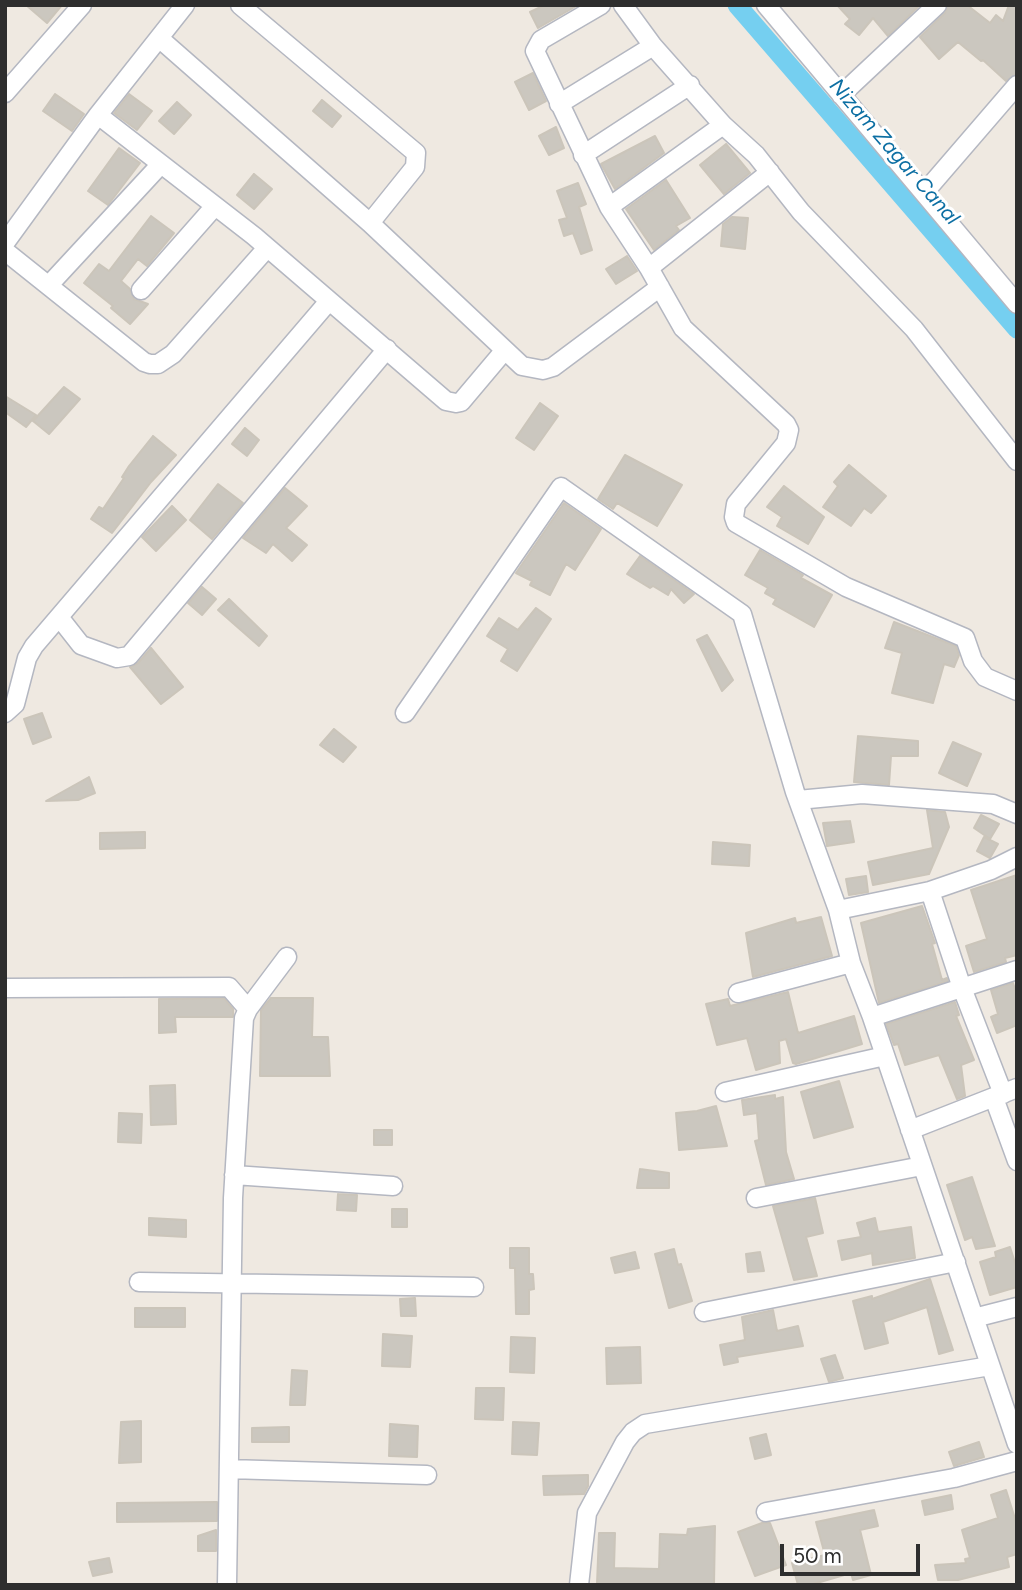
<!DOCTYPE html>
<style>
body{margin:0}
#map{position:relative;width:1022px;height:1590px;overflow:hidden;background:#efe9e1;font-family:Figtree,sans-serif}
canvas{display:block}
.frame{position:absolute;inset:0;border:7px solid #2e2e2e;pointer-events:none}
.scale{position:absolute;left:780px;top:1544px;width:140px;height:32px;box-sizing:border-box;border:4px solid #2e2e2e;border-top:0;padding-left:9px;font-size:21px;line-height:24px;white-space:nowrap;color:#2e2e2e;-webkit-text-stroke:5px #fff;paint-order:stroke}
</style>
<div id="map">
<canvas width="1022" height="1590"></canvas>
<div class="frame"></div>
<div class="scale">50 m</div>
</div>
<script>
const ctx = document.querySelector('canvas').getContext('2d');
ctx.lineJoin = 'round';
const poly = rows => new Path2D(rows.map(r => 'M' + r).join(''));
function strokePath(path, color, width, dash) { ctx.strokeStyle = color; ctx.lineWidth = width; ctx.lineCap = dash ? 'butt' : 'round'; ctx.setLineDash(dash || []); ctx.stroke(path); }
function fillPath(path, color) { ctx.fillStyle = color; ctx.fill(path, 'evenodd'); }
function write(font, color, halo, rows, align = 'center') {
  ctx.font = font + ' Figtree,sans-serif'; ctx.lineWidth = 6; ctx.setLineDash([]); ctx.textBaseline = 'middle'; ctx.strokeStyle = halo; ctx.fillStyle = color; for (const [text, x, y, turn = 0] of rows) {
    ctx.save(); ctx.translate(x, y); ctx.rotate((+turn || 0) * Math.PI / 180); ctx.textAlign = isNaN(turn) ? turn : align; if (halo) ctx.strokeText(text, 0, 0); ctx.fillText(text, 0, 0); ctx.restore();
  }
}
const canal = poly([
 [737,5,1017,329]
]);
const building = poly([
 [26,5,62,5,47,23,26,5],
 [545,5,578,5,538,28,530,12,545,5],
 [837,5,920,5,888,36,873,18,859,35,845,24,850,19,837,5],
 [948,5,967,5,990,23,996,15,1003,21,1009,5,1017,5,1017,74,1006,81,983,60,981,61,958,42,939,59,920,37,945,13,948,5],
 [533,73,546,101,529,110,515,82,533,73],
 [55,94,84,114,72,131,43,111,55,94],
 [129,94,152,111,137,130,114,113,129,94],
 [322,100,341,116,332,127,313,111,322,100],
 [177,102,191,115,174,134,159,121,177,102],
 [556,127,564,148,549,155,539,136,556,127],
 [655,136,664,153,615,189,601,164,655,136],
 [726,144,750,173,724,194,700,165,726,144],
 [119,148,140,163,108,205,88,191,119,148],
 [254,174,272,189,254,209,237,195,254,174],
 [666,180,690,218,676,226,679,230,654,250,626,209,666,180],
 [578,183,586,204,579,207,592,250,581,254,573,233,564,236,559,220,567,218,557,191,578,183],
 [151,216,174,233,147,266,138,259,121,281,130,289,134,299,148,304,130,324,111,308,113,306,84,283,99,264,109,271,151,216],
 [732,217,748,218,745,249,721,246,723,224,732,217],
 [627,256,637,271,616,284,606,269,627,256],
 [64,387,80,399,49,434,33,421,64,387],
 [5,396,36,415,26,427,5,412,5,396],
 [540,403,558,416,534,450,516,438,540,403],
 [245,428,259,440,247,456,232,444,245,428],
 [153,436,176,455,151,482,112,533,91,519,99,507,103,509,124,478,122,477,129,466,153,436],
 [625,455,682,485,657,526,617,503,613,509,598,499,625,455],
 [849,465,886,496,871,513,864,508,851,526,823,507,838,486,834,482,849,465],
 [218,484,243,503,212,539,190,520,218,484],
 [784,486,824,517,808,544,777,526,782,517,767,507,784,486],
 [285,488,307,506,286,528,307,545,292,561,273,544,266,553,243,538,285,488],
 [564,503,601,529,575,570,566,564,550,595,530,585,532,581,516,573,564,503],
 [172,506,186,520,156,551,142,537,172,506],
 [760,550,803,575,801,578,832,595,814,627,773,604,776,599,765,593,768,588,745,575,760,550],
 [640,556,694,594,684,603,671,589,668,595,653,586,650,588,627,574,640,556],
 [202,587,216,599,202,615,188,603,202,587],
 [229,599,267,636,259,646,218,610,229,599],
 [536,608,551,619,517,671,501,661,508,649,487,636,499,618,518,630,536,608],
 [894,622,956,646,959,655,954,667,944,664,933,703,892,693,902,653,885,648,894,622],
 [707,635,733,680,722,691,697,640,707,635],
 [151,648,183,687,161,704,130,667,138,663,151,648],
 [42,713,51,737,33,744,24,719,42,713],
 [334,729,356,747,343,762,320,745,334,729],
 [858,736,918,741,918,756,891,756,889,785,854,782,858,736],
 [953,742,981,754,967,786,939,773,953,742],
 [89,777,95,793,78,800,46,801,89,777],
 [927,810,945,812,949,827,929,874,873,885,868,862,933,848,927,810],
 [981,815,999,824,990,839,974,828,981,815],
 [850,821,854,842,827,846,823,823,850,821],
 [145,832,145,848,100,849,100,833,145,832],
 [984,837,998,844,990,858,977,851,984,837],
 [713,842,750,845,749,866,712,864,713,842],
 [1017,875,1017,955,1005,958,1006,962,974,972,966,946,987,939,971,890,1017,875],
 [866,876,868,892,849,895,846,879,866,876],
 [922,906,935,943,932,944,942,980,947,978,948,981,879,1003,861,923,922,906],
 [821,917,832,956,753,977,746,933,795,918,796,923,821,917],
 [1013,983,1017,995,1017,1025,997,1033,991,1017,998,1014,991,990,1013,983],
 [788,992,798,1033,854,1016,862,1044,796,1064,793,1063,786,1039,779,1041,780,1063,756,1070,747,1038,717,1045,706,1004,728,999,730,1006,788,992],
 [224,998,233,1009,233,1017,175,1017,176,1032,159,1033,159,999,224,998],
 [271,998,313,998,312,1037,328,1037,330,1076,260,1076,261,1010,271,998],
 [955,1002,959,1015,956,1016,974,1060,961,1065,965,1096,957,1099,939,1055,905,1065,898,1044,894,1045,886,1024,955,1002],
 [839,1081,853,1127,814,1138,801,1092,839,1081],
 [175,1085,176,1124,151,1125,150,1086,175,1085],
 [775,1095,775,1099,783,1097,786,1152,794,1179,766,1185,755,1141,759,1140,757,1113,744,1115,742,1100,775,1095],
 [716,1106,727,1146,679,1150,676,1113,697,1111,716,1106],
 [119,1113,142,1114,141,1143,118,1142,119,1113],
 [374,1130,392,1130,392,1145,374,1145,374,1130],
 [640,1169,669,1173,669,1188,637,1188,640,1169],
 [972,1177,995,1246,976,1249,972,1237,965,1240,947,1185,972,1177],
 [338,1194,357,1195,356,1211,337,1210,338,1194],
 [815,1198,823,1233,806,1237,817,1276,794,1280,773,1206,815,1198],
 [392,1209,407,1209,407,1227,392,1227,392,1209],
 [149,1218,186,1220,186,1237,149,1235,149,1218],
 [875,1218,878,1232,911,1227,915,1258,873,1265,872,1253,842,1260,838,1241,861,1237,857,1223,875,1218],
 [1010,1247,1017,1269,1017,1287,990,1295,980,1262,996,1257,995,1252,1010,1247],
 [510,1248,529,1248,529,1274,533,1274,534,1289,529,1290,529,1314,516,1314,515,1268,510,1268,510,1248],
 [674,1249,678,1265,681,1264,692,1301,669,1308,655,1254,674,1249],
 [635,1252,639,1268,615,1273,611,1258,635,1252],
 [760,1252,764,1271,748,1272,746,1254,760,1252],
 [930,1279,953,1350,939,1354,927,1307,883,1322,888,1343,865,1349,853,1301,872,1296,872,1299,930,1279],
 [415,1298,416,1316,401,1316,400,1299,415,1298],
 [135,1308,185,1308,185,1327,135,1327,135,1308],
 [773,1310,777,1331,798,1326,803,1346,737,1357,738,1362,724,1365,720,1345,745,1340,742,1317,773,1310],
 [383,1334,412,1336,410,1367,382,1366,383,1334],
 [511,1337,535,1338,534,1373,510,1372,511,1337],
 [640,1347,641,1383,607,1384,606,1348,640,1347],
 [835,1355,843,1378,829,1382,821,1359,835,1355],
 [292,1370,307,1371,305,1405,290,1405,292,1370],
 [476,1388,504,1388,503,1420,475,1419,476,1388],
 [141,1421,141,1462,119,1463,121,1422,141,1421],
 [513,1422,539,1423,537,1455,512,1454,513,1422],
 [390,1424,418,1426,417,1457,389,1456,390,1424],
 [289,1427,289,1442,252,1442,252,1428,289,1427],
 [766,1434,771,1455,755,1459,750,1438,766,1434],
 [979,1442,984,1457,954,1466,949,1452,979,1442],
 [588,1475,588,1486,584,1494,544,1495,543,1476,588,1475],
 [1006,1490,1017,1525,1017,1554,1007,1557,1009,1567,958,1580,938,1580,935,1565,966,1563,965,1559,970,1558,962,1530,998,1518,991,1495,1006,1490],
 [951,1495,953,1509,925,1515,922,1501,951,1495],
 [217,1502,217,1521,117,1522,117,1503,217,1502],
 [874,1510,878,1526,860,1530,871,1575,853,1580,851,1573,810,1585,798,1585,792,1563,825,1555,816,1522,874,1510],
 [762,1523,770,1523,786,1565,755,1576,738,1532,762,1523],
 [715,1526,714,1585,597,1584,599,1533,615,1533,614,1568,659,1569,660,1534,687,1535,688,1529,715,1526],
 [216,1530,216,1551,198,1551,198,1536,216,1530],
 [109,1558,112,1572,93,1576,89,1562,109,1558]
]);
const street = poly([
 [240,5,416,153,415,167,370,223],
 [601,5,541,40,535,51,609,207,649,268,683,328,786,424,789,430,786,443,736,504,734,517,736,523,846,587,965,638,973,661,985,677,1017,691],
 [623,5,653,46,723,125,756,155,801,212,914,329,1017,461],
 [766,5,1017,304],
 [159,38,370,223,522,366,543,370,553,367,660,287],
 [5,93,82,5],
 [841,95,937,5],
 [559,104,653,46],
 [98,115,254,236,446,401,456,403,461,402,504,351],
 [583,155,690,85],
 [924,193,1017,85],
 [609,207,723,125],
 [5,243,98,115,185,5],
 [5,251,144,362,150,364,158,364,173,354,267,248],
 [649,268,770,172],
 [49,285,161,164],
 [141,290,215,206],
 [59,617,81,645,117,658,129,656,387,349],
 [5,713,15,704,27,658,34,646,329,301],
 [405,713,561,487,742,614,795,792,838,910,851,963,872,1017,1017,1444],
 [798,800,862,794,993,804,1017,814],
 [930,891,962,988,1003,1094],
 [838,910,930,891,991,870,1017,857],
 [5,988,229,987,248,1009],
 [738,993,851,963],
 [872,1017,1017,970],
 [725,1092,885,1056],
 [994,1098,1017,1161],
 [910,1130,1017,1088],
 [234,1175,393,1186],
 [756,1198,922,1166],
 [139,1282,474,1287],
 [704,1312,956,1262],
 [974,1318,1017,1307],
 [229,1469,427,1475],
 [766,1512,954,1478,1017,1461],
 [227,1585,233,1198,244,1018,248,1009,287,957],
 [579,1585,587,1513,625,1442,633,1432,645,1424,990,1366]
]);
const waterNames = [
 ["Nizam Zagar Canal",894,152,49]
];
strokePath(canal, '#75cff0', 19);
fillPath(building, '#cbc7bf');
strokePath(building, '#cbc5ba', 2);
strokePath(street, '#b4b7c1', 21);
strokePath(street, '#fff', 18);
write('italic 21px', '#0d6fa3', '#fff', waterNames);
</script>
